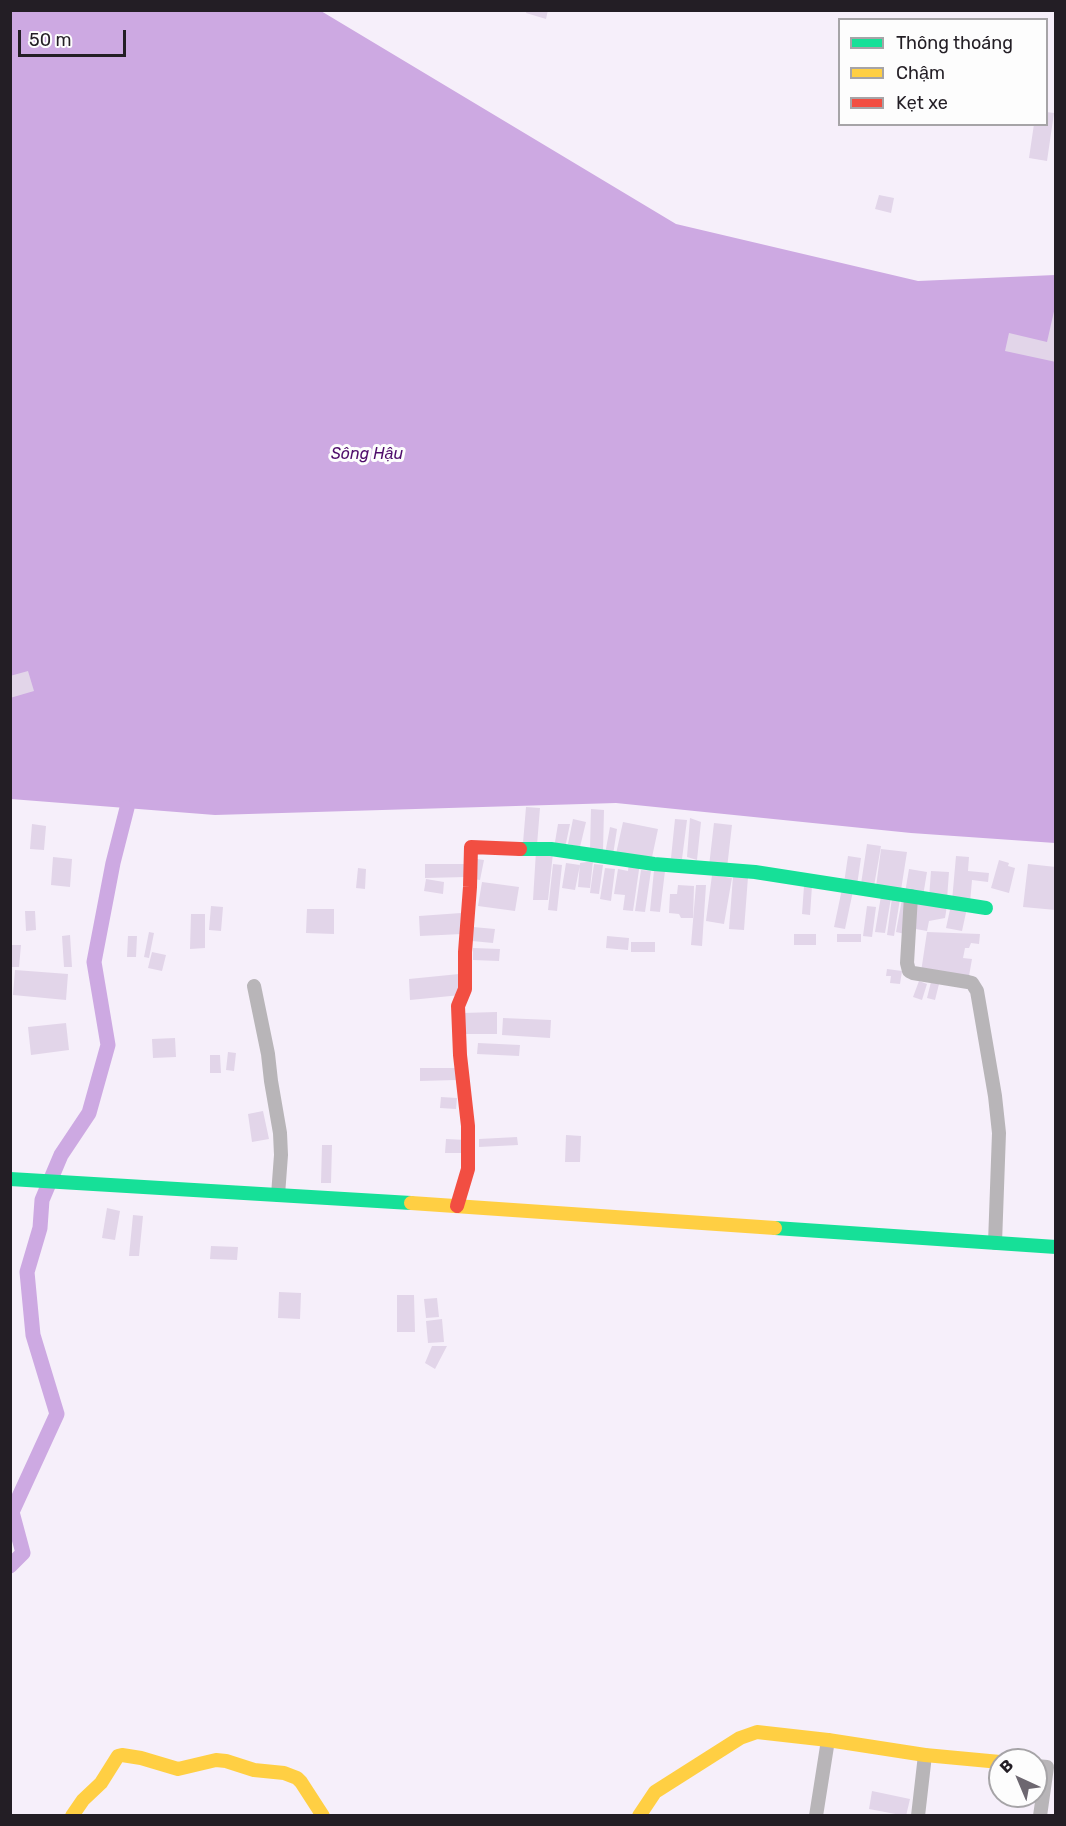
<!DOCTYPE html>
<meta charset="utf-8">
<style>
body{margin:0}
#map{position:relative;width:1066px;height:1826px;overflow:hidden;background:#f6effa;font-family:Rubik,sans-serif}
canvas{display:block}
.frame{position:absolute;inset:0;border:12px solid #231e25;pointer-events:none}
.legend{position:absolute;left:838px;top:18px;width:210px;height:108px;box-sizing:border-box;background:#fdfdfd;border:2px solid #a6a4a7;margin:0;padding:8px 10px;list-style:none;font-size:18px;color:#231e25}
.legend li{display:flex;align-items:center;gap:12px;height:30px}
.legend b{width:30px;border:2px solid #a6a4a7}
.north{position:absolute;left:988px;top:1748px;width:60px;height:60px;box-sizing:border-box;background:#fdfdfd;border:2px solid #a6a4a7;border-radius:50%;rotate:316deg;font-size:16px;font-weight:700;line-height:24px;text-align:center;color:#231e25}
.north::after{content:'';display:block;margin:auto;width:21px;height:27px;background:#6d6770;clip-path:polygon(50% 0,100% 100%,50% 72%,0 100%)}
.scale{position:absolute;left:18px;top:30px;width:108px;height:27px;box-sizing:border-box;border:3px solid #231e25;border-top:0;padding-left:8px;font-size:18px;line-height:21px;white-space:nowrap;color:#231e25;-webkit-text-stroke:4px #fdfdfd;paint-order:stroke}
</style>
<div id="map">
<canvas width="1066" height="1826"></canvas>
<div class="frame"></div>
<ul class="legend">
<li><b style="height:8px;background:#16e098"></b>Thông thoáng</li>
<li><b style="height:8px;background:#ffcf43"></b>Chậm</li>
<li><b style="height:8px;background:#f24e42"></b>Kẹt xe</li>
</ul>
<div class="north">B</div>
<div class="scale">50 m</div>
</div>
<script>
const ctx = document.querySelector('canvas').getContext('2d');
ctx.lineJoin = 'round';
function fillPath(path, color) { ctx.fillStyle = color; ctx.fill(path, 'evenodd'); }
const poly = rows => new Path2D(rows.map(r => 'M' + r).join(''));
function strokePath(path, color, width, dash) { ctx.strokeStyle = color; ctx.lineWidth = width; ctx.lineCap = dash ? 'butt' : 'round'; ctx.setLineDash(dash || []); ctx.stroke(path); }
function write(font, color, halo, rows, align = 'center') {
  ctx.font = font + ' Rubik,sans-serif'; ctx.lineWidth = 6; ctx.setLineDash([]); ctx.textBaseline = 'middle'; ctx.strokeStyle = halo; ctx.fillStyle = color; for (const [text, x, y, turn = 0] of rows) {
    ctx.save(); ctx.translate(x, y); ctx.rotate((+turn || 0) * Math.PI / 180); ctx.textAlign = isNaN(turn) ? turn : align; if (halo) ctx.strokeText(text, 0, 0); ctx.fillText(text, 0, 0); ctx.restore();
  }
}
const water = poly([
 [10,11,321,11,676,224,918,281,1055,275,1055,843,911,833,616,803,215,815,11,799]
]);
const canal = poly([
 [10,1566,23,1553,12,1512,57,1414,33,1335,27,1272,40,1228,42,1200,61,1155,89,1113,108,1045,94,962,113,863,127,808]
]);
const building = poly([
 [527,10,548,10,546,19,526,13],
 [1046,112,1054,113,1047,161,1029,158,1034,124,1046,124],
 [879,195,894,198,891,213,875,209],
 [1055,307,1056,362,1005,351,1009,333,1047,342],
 [28,671,34,691,10,698,10,676],
 [526,807,540,808,537,845,523,843],
 [591,809,604,810,603,851,590,850],
 [690,818,701,822,697,860,687,857],
 [573,819,586,822,580,847,568,844],
 [675,819,687,820,682,859,671,858],
 [623,822,658,829,651,862,616,854],
 [714,823,732,825,727,868,709,866],
 [32,824,46,826,44,850,30,849],
 [558,824,570,824,565,848,554,848],
 [610,827,617,829,613,855,605,854],
 [867,844,881,846,874,886,861,884],
 [881,849,907,852,901,890,876,887],
 [536,851,553,853,548,900,533,900],
 [848,856,861,858,857,885,844,883],
 [956,856,969,857,968,871,989,873,988,882,972,880,970,903,952,901],
 [53,857,72,859,70,887,51,885],
 [477,859,484,860,480,880,474,879],
 [999,860,1009,863,1008,866,1015,868,1009,893,991,888],
 [593,861,590,888,578,887,580,863],
 [629,862,640,863,633,911,623,910,625,895,614,894,618,869,628,871],
 [566,863,580,865,575,890,562,888],
 [425,864,465,864,466,877,425,878],
 [553,864,562,865,557,911,548,910],
 [594,864,603,865,599,894,590,893],
 [1028,864,1056,867,1056,910,1023,907],
 [358,868,366,869,365,889,356,888],
 [605,868,615,869,611,901,600,899],
 [909,869,927,872,923,896,905,893],
 [641,870,651,871,645,912,635,911],
 [654,870,665,871,660,912,650,911],
 [931,871,949,872,947,899,929,898],
 [712,875,732,878,724,924,706,921],
 [733,876,748,877,744,930,729,929],
 [426,879,444,882,443,894,424,891],
 [482,882,519,887,515,911,478,906],
 [678,885,694,886,693,918,681,918,679,914,669,913,670,894,677,894],
 [696,885,706,885,702,946,691,945],
 [804,886,812,886,810,915,802,914],
 [842,889,853,891,845,929,834,927],
 [881,896,891,898,885,933,875,932],
 [892,898,900,899,894,936,887,935],
 [902,899,909,900,905,934,896,932],
 [915,900,947,906,945,918,929,921,927,931,910,928],
 [951,905,967,908,962,931,946,928],
 [211,906,223,907,221,931,209,930],
 [867,906,876,907,872,937,863,936],
 [307,909,334,909,334,934,306,933],
 [25,911,35,911,36,930,26,931],
 [461,913,462,934,420,936,419,916],
 [191,914,205,914,205,948,190,949],
 [473,927,495,929,493,943,472,941],
 [149,932,154,933,149,958,144,957],
 [927,932,980,934,979,944,971,943,969,948,965,948,963,958,972,959,969,976,921,972],
 [794,934,816,934,816,945,794,945],
 [837,934,861,934,861,942,837,942],
 [70,935,72,967,64,967,62,936],
 [128,936,137,936,136,957,127,957],
 [607,936,629,938,628,950,606,948],
 [631,942,655,942,655,952,631,952],
 [10,945,21,945,19,967,10,967],
 [473,948,500,949,499,961,473,960],
 [152,952,166,955,162,971,148,968],
 [887,969,902,971,900,984,890,983,891,976,886,976],
 [15,970,68,974,66,1000,13,995],
 [459,974,461,995,410,1000,409,979],
 [919,981,927,984,922,1000,913,997],
 [931,982,939,984,935,1000,927,998],
 [497,1012,497,1034,462,1034,462,1013],
 [503,1018,551,1020,550,1038,502,1035],
 [66,1023,69,1050,31,1055,28,1027],
 [175,1038,176,1057,153,1058,152,1039],
 [478,1043,520,1045,519,1056,477,1054],
 [228,1052,236,1053,234,1071,226,1070],
 [210,1055,220,1055,221,1073,210,1073],
 [420,1068,456,1068,456,1080,420,1081],
 [441,1097,457,1098,456,1109,440,1108],
 [263,1111,269,1139,252,1142,248,1114],
 [566,1135,581,1136,580,1162,565,1162],
 [517,1137,518,1145,479,1147,479,1139],
 [446,1139,466,1140,465,1153,445,1153],
 [322,1145,332,1145,331,1183,321,1183],
 [107,1208,120,1211,115,1240,102,1238],
 [133,1215,143,1216,139,1256,129,1256],
 [211,1246,238,1247,237,1260,210,1259],
 [279,1292,301,1293,300,1319,278,1318],
 [397,1295,414,1295,415,1332,397,1332],
 [437,1298,439,1317,426,1318,424,1299],
 [442,1319,444,1342,428,1343,426,1321],
 [432,1346,447,1346,435,1369,425,1363],
 [872,1791,910,1799,906,1816,869,1809]
]);
const street = poly([
 [911,896,907,963,909,971,913,973,968,982,972,983,977,991,995,1096,999,1133,995,1243],
 [254,986,268,1054,271,1081,280,1133,281,1155,278,1195],
 [1036,1766,1047,1767,1040,1816],
 [816,1816,828,1740],
 [918,1816,925,1755]
]);
const fast = poly([
 [520,849,551,849,654,864,755,872,986,908],
 [10,1179,411,1203],
 [775,1228,1056,1247]
]);
const slow = poly([
 [411,1203,775,1228],
 [72,1816,83,1800,101,1783,118,1756,122,1755,141,1758,178,1769,216,1760,226,1761,254,1770,284,1773,297,1778,301,1782,323,1816],
 [639,1816,655,1792,740,1738,757,1732,828,1740,925,1755,1000,1762]
]);
const jam = poly([
 [457,1206,468,1169,468,1126,460,1055,458,1006,465,989,465,952,470,887,471,847,520,849]
]);
const waterNames = [
 ["Sông Hậu",367,454]
];
fillPath(water, '#cda9e2');
strokePath(canal, '#cda9e2', 15);
fillPath(building, '#e2d5e9');
strokePath(street, '#b8b5b8', 14);
strokePath(fast, '#16e098', 14);
strokePath(slow, '#ffcf43', 14);
strokePath(jam, '#f24e42', 14);
write('italic 16px', '#4e0c6a', '#fdfdfd', waterNames);
</script>
